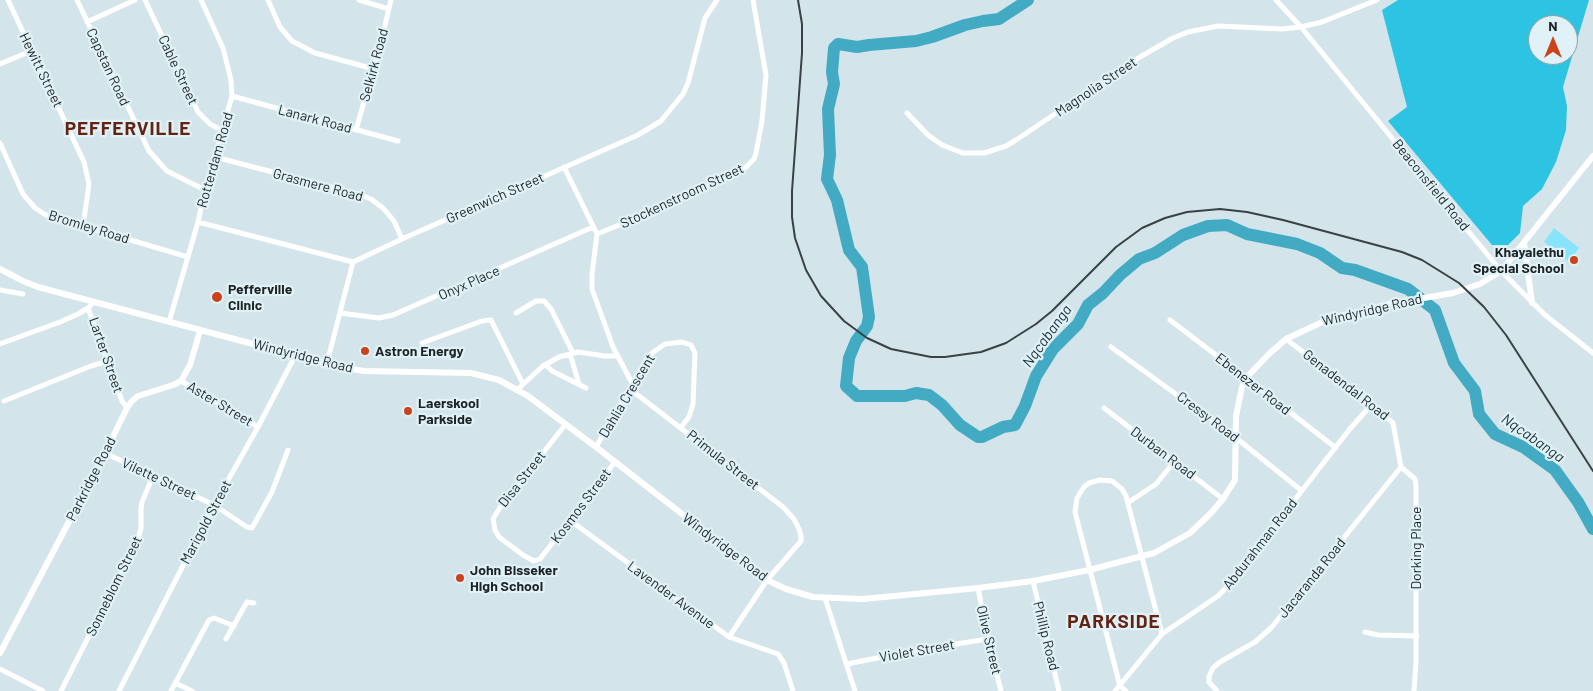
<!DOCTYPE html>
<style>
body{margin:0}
#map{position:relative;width:1593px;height:691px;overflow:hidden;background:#d3e5ea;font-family:Barlow,sans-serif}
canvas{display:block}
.north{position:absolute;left:1528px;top:15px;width:50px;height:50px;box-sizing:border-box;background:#e0f2f7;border:1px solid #92a0a3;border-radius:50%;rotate:0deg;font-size:14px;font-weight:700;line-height:20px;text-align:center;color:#1e2426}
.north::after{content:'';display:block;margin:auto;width:18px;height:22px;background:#cb421b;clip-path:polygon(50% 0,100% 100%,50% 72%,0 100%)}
</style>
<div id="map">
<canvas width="1593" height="691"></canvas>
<div class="north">N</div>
</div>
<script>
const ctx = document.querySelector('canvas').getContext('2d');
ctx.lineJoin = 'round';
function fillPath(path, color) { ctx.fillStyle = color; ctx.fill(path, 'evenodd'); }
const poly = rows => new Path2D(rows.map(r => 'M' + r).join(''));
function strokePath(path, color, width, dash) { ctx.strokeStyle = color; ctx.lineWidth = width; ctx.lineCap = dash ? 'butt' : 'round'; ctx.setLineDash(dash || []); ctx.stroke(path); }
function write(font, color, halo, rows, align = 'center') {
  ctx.font = font + ' Barlow,sans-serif'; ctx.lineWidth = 4.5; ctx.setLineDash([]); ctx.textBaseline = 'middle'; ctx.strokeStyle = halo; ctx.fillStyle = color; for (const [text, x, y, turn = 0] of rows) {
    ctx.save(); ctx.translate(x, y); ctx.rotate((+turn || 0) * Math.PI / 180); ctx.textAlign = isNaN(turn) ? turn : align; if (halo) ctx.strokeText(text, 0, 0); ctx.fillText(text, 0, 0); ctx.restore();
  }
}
const green = poly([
 [1554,228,1579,248,1569,262,1544,242]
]);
const forest = poly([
 [1398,0,1589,0,1563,87,1567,106,1566,130,1556,162,1542,189,1523,206,1520,233,1508,245,1492,245,1388,121,1407,107,1382,10],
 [1538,25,1568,25,1568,55,1538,55]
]);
const river = poly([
 [1028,0,999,19,983,21,965,25,932,37,916,41,869,45,857,47,838,44,834,48,832,72,834,84,828,109,830,155,827,179,837,200,849,250,862,267,869,317,867,326,856,341,849,358,846,386,857,396,905,396,916,393,929,395,942,405,960,425,978,437,982,437,1003,427,1015,425,1025,406,1036,376,1053,349,1078,324,1088,305,1103,293,1120,275,1139,259,1155,253,1183,235,1208,226,1227,225,1247,234,1297,244,1320,253,1342,268,1355,270,1408,289,1435,310,1454,363,1475,391,1479,414,1495,434,1523,447,1555,470,1578,502,1593,529]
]);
const minor = poly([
 [8,0,84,162,89,184,83,226],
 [77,0,149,151,167,171,205,190],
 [145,0,198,112,210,124,223,131],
 [268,0,280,27,292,41,315,53,374,69],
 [359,0,389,9],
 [1276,0,1301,27,1501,271,1545,315,1593,353],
 [87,22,135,0],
 [0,64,31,51],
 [232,96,398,141],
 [907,113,928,135,942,145,963,153,984,153,1006,146,1016,140,1140,57,1173,38,1188,32,1218,26,1282,29,1301,27,1322,22,1377,0],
 [356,130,383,34,391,0],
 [0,143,23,194,35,208,46,215,188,257],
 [215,157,361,195,371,199,383,208,394,221,402,239],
 [564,167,597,234],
 [198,222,353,262,402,239,638,135,661,121,683,94,688,83,705,18,717,0],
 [597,234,663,207,738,172,745,168,754,159,756,153,762,121,766,75,753,0],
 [597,234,592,274,592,289,613,347,633,385],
 [0,290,23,294],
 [93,303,88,308,122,401,127,408],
 [340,313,379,318,393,315,593,227],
 [516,313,536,301,544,301,551,309,573,353],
 [1170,320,1246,378,1336,448],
 [169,322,198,222,205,190,232,96,231,80,223,48,201,0],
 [1286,339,1379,410,1393,423,1401,467],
 [422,343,482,321,491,320,523,384],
 [0,344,60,322,78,314,88,308],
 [1111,347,1235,437,1302,491],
 [570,354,579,384],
 [327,363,353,262],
 [546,365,552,371,586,388],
 [181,381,258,427],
 [518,389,543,366,559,357,578,352,605,356,618,356],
 [630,389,783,507,794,519,799,529,801,536,801,541,767,580,729,637],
 [4,401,91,366,108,361],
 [1104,408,1223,499],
 [565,425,501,506,493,519,495,530,499,537,523,555,534,561,540,559,615,462],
 [596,447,646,360,652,353,665,344,682,342,691,345,695,353,693,404,689,417,681,427],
 [105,453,214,505,247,527,252,528,272,492,288,450],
 [1401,467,1415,479,1416,485,1416,662,1414,691],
 [1129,502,1156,484,1174,462],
 [571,521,729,637,778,654,784,663,793,691],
 [1033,581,1059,691],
 [978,588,988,639,1001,691],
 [825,598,855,691],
 [1365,632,1378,635,1417,636],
 [226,639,247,602,254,603],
 [847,664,912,651,988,639],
 [0,669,43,691],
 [175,683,192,691],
 [61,691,138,539,141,528,141,509,142,502,153,476],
 [119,691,214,505,258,427,296,354],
 [171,691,209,620,214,618,234,626],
 [1115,691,1162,634,1218,596,1227,587,1349,430,1372,404],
 [1126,691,1120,686,1075,512,1077,498,1084,487,1089,483,1100,480,1112,481,1122,489,1126,496,1162,634],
 [1217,691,1209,682,1209,676,1213,668,1220,662,1255,642,1271,628,1401,467]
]);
const tertiary = poly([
 [1524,243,1532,303],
 [0,269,23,281,38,287,340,367,364,371,471,373,499,380,528,396,596,447,767,580,786,589,813,597,863,599,978,588,1033,581,1089,570,1154,553,1190,533,1211,513,1223,499,1235,480,1236,416,1242,387,1246,378,1269,354,1286,339,1329,319,1394,303,1453,293,1480,284,1501,271,1593,156],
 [0,653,105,453,127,408,132,401,138,396,173,385,181,381,190,365,200,331]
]);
const rail = poly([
 [798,0,802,24,802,53,792,191,792,217,795,238,806,270,821,296,844,321,867,338,891,349,931,357,945,357,981,352,1006,343,1036,324,1052,311,1116,247,1142,228,1165,218,1187,212,1220,209,1247,212,1283,220,1402,252,1422,260,1459,283,1484,307,1506,335,1593,471]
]);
const markers = [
 [1574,260,5,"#cb421b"],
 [217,297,6,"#cb421b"],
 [365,351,5,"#cb421b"],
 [408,411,5,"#cb421b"],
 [460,578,5,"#cb421b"]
];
const streetNames = [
 ["Selkirk Road",374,65,-75],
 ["Capstan Road",108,67,65],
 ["Hewitt Street",41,70,64],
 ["Cable Street",178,70,65],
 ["Magnolia Street",1096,87,-34],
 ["Lanark Road",315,119,15],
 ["Rotterdam Road",215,160,-74],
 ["Grasmere Road",318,185,15],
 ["Beaconsfield Road",1431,185,51],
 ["Stockenstroom Street",682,196,-25],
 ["Greenwich Street",495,198,-24],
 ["Bromley Road",89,227,17],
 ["Onyx Place",469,283,-24],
 ["Windyridge Road",1372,310,-13],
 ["Larter Street",106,355,71],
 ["Windyridge Road",303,356,14],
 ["Ebenezer Road",1253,384,38],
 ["Genadendal Road",1346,385,38],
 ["Dahlia Crescent",627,396,-59],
 ["Aster Street",220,404,31],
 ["Cressy Road",1208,417,37],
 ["Durban Road",1163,453,37],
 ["Primula Street",723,460,38],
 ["Parkridge Road",91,479,-63],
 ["Vilette Street",159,479,25],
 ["Disa Street",522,479,-52],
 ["Kosmos Street",581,506,-53],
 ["Marigold Street",206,522,-62],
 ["Abdurahman Road",1260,544,-52],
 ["Windyridge Road",725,547,37],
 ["Dorking Place",1416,548,-90],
 ["Jacaranda Road",1312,578,-51],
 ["Sonneblom Street",114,586,-64],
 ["Lavender Avenue",671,595,36],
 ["Phillip Road",1046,636,76],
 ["Olive Street",989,640,77],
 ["Violet Street",917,651,-10]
];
const poiNames = [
 ["Khayalethu",1564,252,"right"],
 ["Special School",1564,268,"right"],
 ["Pefferville",228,289],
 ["Clinic",228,305],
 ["Astron Energy",375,351],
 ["Laerskool",418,403],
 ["Parkside",418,419],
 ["John Bisseker",470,570],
 ["High School",470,586]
];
const waterNames = [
 ["Nqcabanga",1047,336,-54],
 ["Nqcabanga",1533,438,35]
];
const districtNames = [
 ["PEFFERVILLE",128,129],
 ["PARKSIDE",1114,622]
];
fillPath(green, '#88e4fb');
fillPath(forest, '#2dc3e2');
strokePath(river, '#42abc3', 12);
strokePath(minor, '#fff', 5);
strokePath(tertiary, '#fff', 6);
strokePath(rail, '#3a4144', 2);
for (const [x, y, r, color] of markers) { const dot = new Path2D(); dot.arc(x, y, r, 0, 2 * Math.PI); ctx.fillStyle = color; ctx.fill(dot); strokePath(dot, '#e0f2f7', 2); }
write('14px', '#1e2426', '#e0f2f7', streetNames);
write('bold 14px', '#1e2426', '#e0f2f7', poiNames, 'left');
write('italic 15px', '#1b3238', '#e0f2f7', waterNames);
ctx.letterSpacing = '1px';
write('bold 19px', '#642211', '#e0f2f7', districtNames);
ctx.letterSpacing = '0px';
</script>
